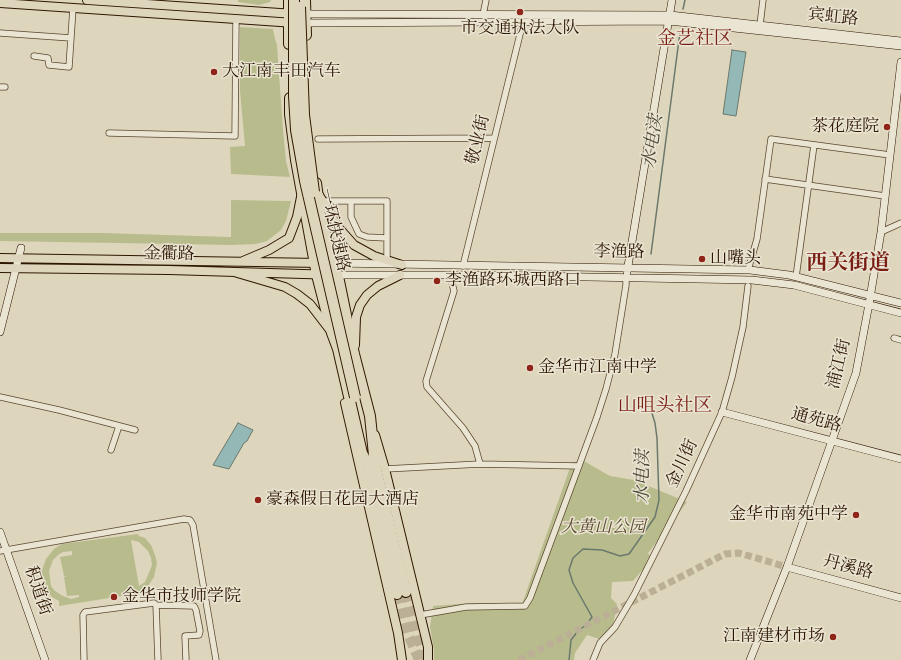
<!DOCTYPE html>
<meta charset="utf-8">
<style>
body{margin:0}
canvas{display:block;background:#ded6bc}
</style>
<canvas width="901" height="660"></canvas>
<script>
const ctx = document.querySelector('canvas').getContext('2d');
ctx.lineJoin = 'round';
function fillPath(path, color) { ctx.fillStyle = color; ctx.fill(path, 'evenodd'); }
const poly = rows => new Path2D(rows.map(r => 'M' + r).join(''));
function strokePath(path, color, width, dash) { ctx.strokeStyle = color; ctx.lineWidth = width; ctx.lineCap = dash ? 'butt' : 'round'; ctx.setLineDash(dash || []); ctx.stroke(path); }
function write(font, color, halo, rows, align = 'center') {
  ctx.font = font + ' "IM FELL Double Pica","Noto Serif SC",serif'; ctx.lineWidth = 3; ctx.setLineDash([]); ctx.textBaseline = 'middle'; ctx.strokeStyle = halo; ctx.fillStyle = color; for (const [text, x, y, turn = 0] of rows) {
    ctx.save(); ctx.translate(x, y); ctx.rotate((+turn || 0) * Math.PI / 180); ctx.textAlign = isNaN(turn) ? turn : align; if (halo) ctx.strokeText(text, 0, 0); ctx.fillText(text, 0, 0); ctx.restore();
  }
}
const green = poly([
 [238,0,271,0,270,2,259,5,238,2],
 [240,27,273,29,275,39,277,45,283,130,286,161,290,177,231,174,230,147,245,146,240,91],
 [231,200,291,201,286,221,281,230,267,241,256,244,233,245,0,241,0,233,103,233,231,237],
 [584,461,610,476,634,480,687,502,648,553,652,559,633,581,612,582,611,598,617,604,613,626,599,639,587,635,575,653,574,660,434,660,434,650,430,627,433,606,473,603,522,604,572,462],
 [138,534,139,536,145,538,151,545,155,555,157,563,154,577,146,589,141,593,59,606,59,601,52,597,48,592,41,573,46,559,54,549,62,544],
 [131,540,139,542,148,551,151,558,152,565,150,570,145,582,139,586],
 [72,551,72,555,60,557,64,576,66,576,64,577,67,596,79,595,79,597,71,599,63,596,55,591,51,586,49,571,53,560,58,555,63,552]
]);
const water = poly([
 [732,50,746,52,736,116,723,114,732,50],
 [238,423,253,430,247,441,244,443,229,469,213,465,238,423]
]);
const stream = poly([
 [683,9,685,0],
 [651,254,680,32],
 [569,660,571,640,578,631,586,625,592,617,573,583,569,570,573,558,583,549,602,550,620,556,629,554,655,517,659,500,658,470,657,438,655,423,651,410]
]);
const secondaryTunnel = poly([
 [519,660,725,554,739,553,787,567]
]);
const highwayTunnel = poly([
 [406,592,416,632,427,660],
 [397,594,408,634,419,660]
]);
const street = poly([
 [483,15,486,0],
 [760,25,763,0],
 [0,33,71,38],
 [34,56,48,58,49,65,69,67,73,8],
 [0,87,5,87],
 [109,133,235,136,236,18],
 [318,139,494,138],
 [765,179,885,196],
 [322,201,387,201,387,262],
 [351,201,351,217,359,234,367,237,387,238],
 [881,232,901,223],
 [463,266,523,22],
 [748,270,757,239,771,139,890,155],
 [450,275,454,291,426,381,427,387,463,428,475,446,480,464],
 [796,277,814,145],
 [894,338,901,340],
 [0,397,59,410,135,430],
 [111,450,119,426],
 [385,469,480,464,579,466],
 [0,551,184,519,190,520,193,525,216,660],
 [156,605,194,606,196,610,200,631,199,635,185,636,186,660],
 [420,615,466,607,525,606,530,598,597,417,606,389,615,354,626,285,626,278],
 [84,660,83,615,85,612,154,603,156,605,158,660],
 [593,660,600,643,615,627,634,595,686,491,722,412,732,377,743,327,748,286]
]);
const secondary = poly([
 [306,14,670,15,901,41],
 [306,23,669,21,901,46],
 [334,263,750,270,789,275,901,303],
 [627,272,672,0],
 [337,275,479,275,752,280,794,285,901,313],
 [0,332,21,248],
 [722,412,901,459],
 [0,532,45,660],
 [787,567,901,598],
 [750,660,787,567,856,373,869,304,881,232,901,62]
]);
const primary = poly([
 [87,0,295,14],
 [0,3,295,23],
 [319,195,338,227,354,245,374,256,402,265],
 [0,258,321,263],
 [243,261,269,250,289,238,297,217,301,197],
 [0,268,169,270,337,275],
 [234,272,285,287,297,294,310,304,330,330],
 [355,345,356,317,360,305,367,295,378,286,400,275],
 [345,403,398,633,402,660],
 [375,435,385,469,428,647,428,660]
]);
const highway = poly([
 [289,0,289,44],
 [305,0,306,35],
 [290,98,290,114,296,160,317,275,332,333,338,349,362,453,368,465,397,594],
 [316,183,320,213,339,281,354,354,370,416,375,465,406,592]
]);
const highwayBridge = poly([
 [294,0,294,96,296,130,305,181,355,397],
 [300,7,304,115,314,192]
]);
const markers = [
 [520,12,4,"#8f2418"],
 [214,72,4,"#8f2418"],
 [887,127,4,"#8f2418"],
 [702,259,4,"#8f2418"],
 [437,281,4,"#8f2418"],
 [530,368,4,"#8f2418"],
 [258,500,4,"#8f2418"],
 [856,515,4,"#8f2418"],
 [114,597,4,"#8f2418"],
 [833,637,4,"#8f2418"]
];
const streetNames = [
 ["宾虹路",833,18,6],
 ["敬业街",479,140,-76],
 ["一环快速路",333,230,77],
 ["李渔路",619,253,1],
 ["金衢路",169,255,1],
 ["浦江街",840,364,-76],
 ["通苑路",816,421,15],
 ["金川街",683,464,-65],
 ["丹溪路",848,568,15],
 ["积道街",37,591,71]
];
const poiNames = [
 ["市交通执法大队",520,29,"center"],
 ["大江南丰田汽车",222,72],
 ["茶花庭院",879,127,"right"],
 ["山嘴头",710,259],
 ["李渔路环城西路口",445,281],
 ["金华市江南中学",538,368],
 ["豪森假日花园大酒店",266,500],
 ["金华市南苑中学",848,515,"right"],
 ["金华市技师学院",122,597],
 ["江南建材市场",825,637,"right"]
];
const parkNames = [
 ["大黄山公园",603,528]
];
const waterNames = [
 ["水电渎",654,142,-82],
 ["水电渎",644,477,-89]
];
const quarterNames = [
 ["金艺社区",695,40],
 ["山咀头社区",665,407]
];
const districtNames = [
 ["西关街道",848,264]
];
fillPath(green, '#b8bc8c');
fillPath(water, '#94b8b5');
strokePath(water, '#6b786d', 1);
strokePath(stream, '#6b786d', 1.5);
strokePath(secondaryTunnel, '#bbb096', 7, [7, 3.5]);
strokePath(highwayTunnel, '#bbb096', 10, [10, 5]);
strokePath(street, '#5a472f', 7);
strokePath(secondary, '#2e1700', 8);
strokePath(primary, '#2e1700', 10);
strokePath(highway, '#2e1700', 12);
strokePath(street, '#eae4d3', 5.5);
strokePath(secondary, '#eae4d3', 7);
strokePath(primary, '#ded6bc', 8);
strokePath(highway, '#ded6bc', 10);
strokePath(highwayBridge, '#2e1700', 12, []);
strokePath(highwayBridge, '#ded6bc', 10);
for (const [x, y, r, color] of markers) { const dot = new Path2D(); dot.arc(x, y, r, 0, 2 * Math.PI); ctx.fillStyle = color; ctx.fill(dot); strokePath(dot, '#eae4d3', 1.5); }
write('17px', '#2e1700', '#eae4d3', streetNames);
write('17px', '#2e1700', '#eae4d3', poiNames, 'left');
write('italic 17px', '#57492a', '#eae4d3', parkNames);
write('italic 18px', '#4d4736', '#eae4d3', waterNames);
write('19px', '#7a1f14', '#eae4d3', quarterNames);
write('bold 21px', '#7a1f14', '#eae4d3', districtNames);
</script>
